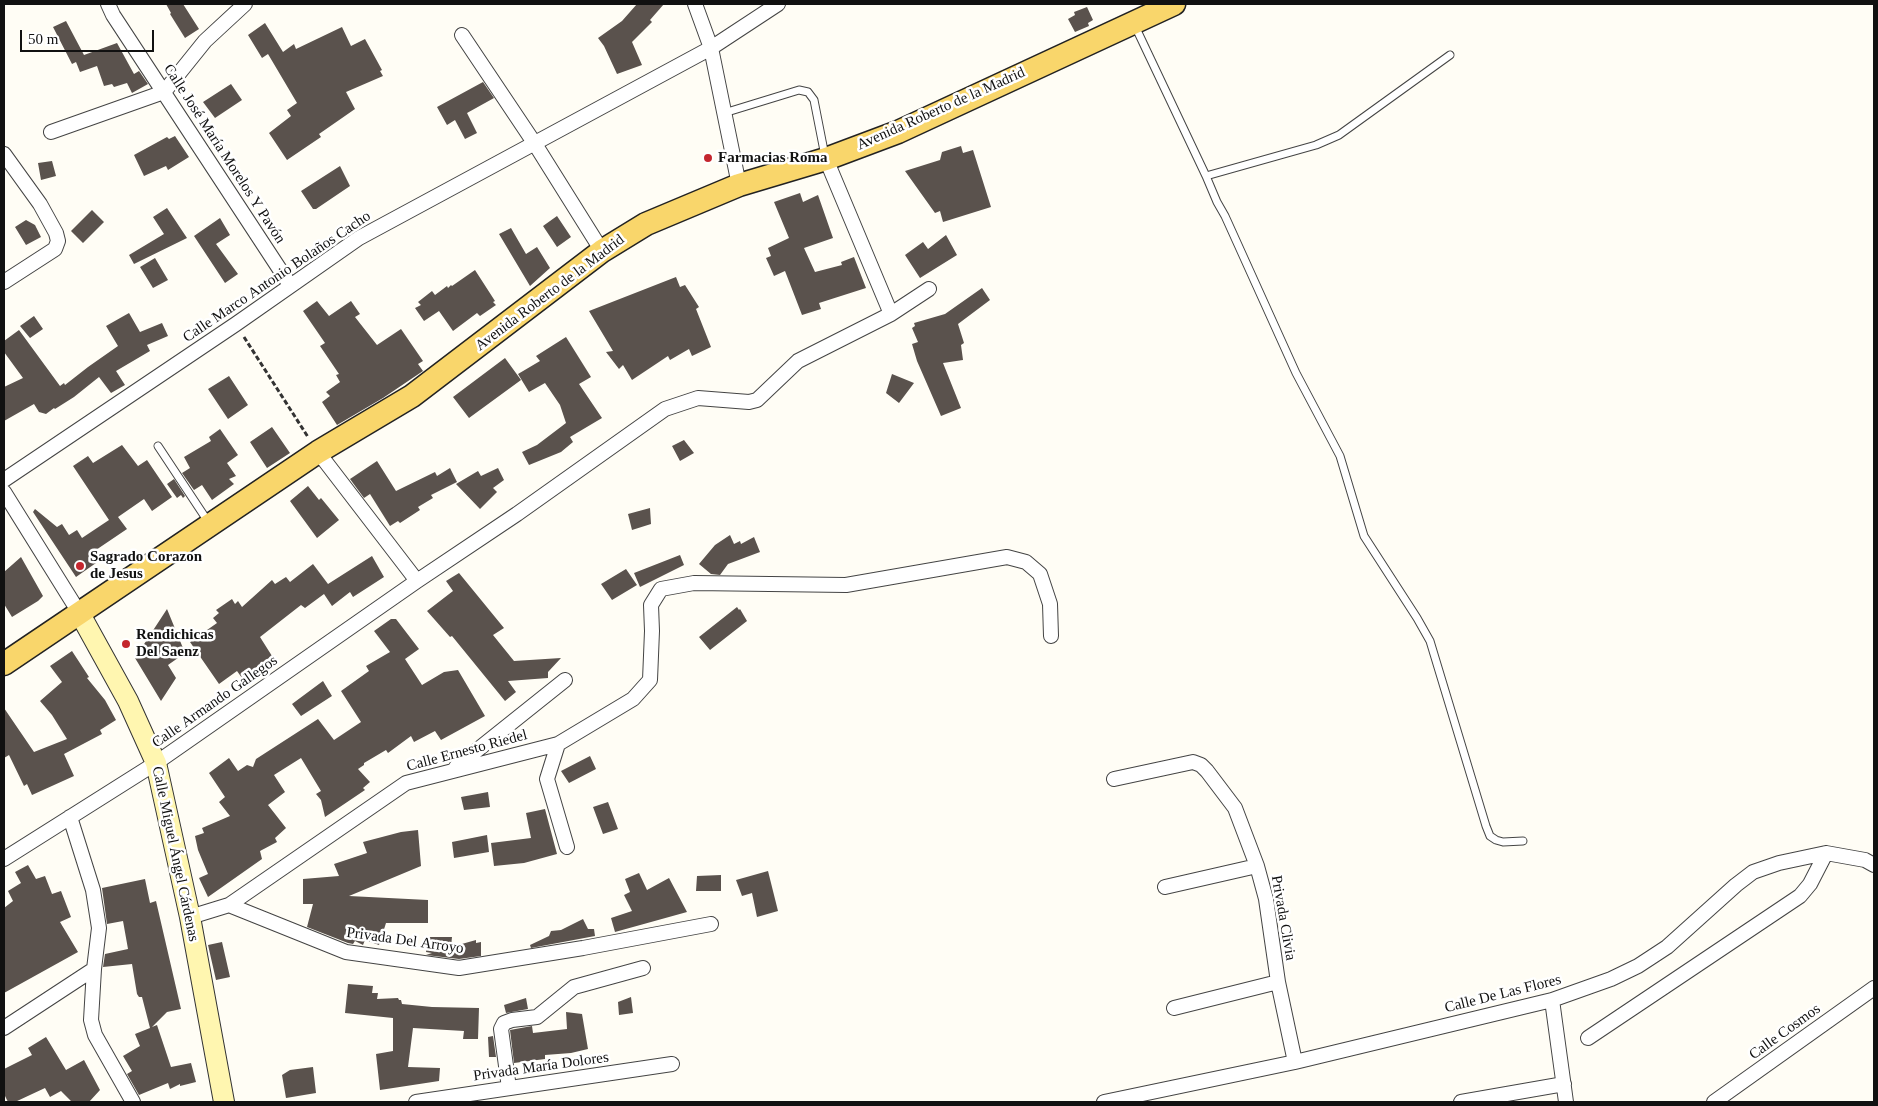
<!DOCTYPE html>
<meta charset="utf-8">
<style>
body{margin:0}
#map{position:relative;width:1878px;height:1106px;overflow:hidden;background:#fffdf5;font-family:Georgia,serif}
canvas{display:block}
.frame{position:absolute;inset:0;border:5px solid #111;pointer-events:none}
.scale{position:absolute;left:20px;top:30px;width:134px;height:22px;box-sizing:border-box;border:2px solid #111;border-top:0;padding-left:6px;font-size:15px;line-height:18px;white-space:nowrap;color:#111;-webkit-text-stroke:4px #fff;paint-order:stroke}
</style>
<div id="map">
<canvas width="1878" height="1106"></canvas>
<div class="frame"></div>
<div class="scale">50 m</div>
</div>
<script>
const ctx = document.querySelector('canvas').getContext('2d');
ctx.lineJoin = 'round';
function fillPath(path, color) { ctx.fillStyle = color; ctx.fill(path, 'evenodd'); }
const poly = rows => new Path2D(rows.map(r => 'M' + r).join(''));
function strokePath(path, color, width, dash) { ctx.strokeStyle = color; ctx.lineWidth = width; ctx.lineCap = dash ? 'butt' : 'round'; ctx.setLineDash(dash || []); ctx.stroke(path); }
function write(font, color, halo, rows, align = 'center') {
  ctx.font = font + ' Georgia,serif'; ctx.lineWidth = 5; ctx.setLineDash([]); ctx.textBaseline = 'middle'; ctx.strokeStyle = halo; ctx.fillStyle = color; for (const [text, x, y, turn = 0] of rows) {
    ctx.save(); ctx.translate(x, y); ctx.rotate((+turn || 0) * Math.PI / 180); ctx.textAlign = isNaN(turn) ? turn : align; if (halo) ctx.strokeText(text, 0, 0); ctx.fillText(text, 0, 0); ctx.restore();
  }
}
const building = poly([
 [166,4,183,4,199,29,185,38,170,14,171,13],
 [637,4,664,4,650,20,652,22,632,42,642,65,617,74,604,46,598,38,622,21],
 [1087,7,1093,20,1088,23,1089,26,1075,32,1068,19,1075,15,1074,12],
 [66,21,84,55,117,43,134,74,139,71,148,84,132,93,127,83,114,87,112,84,104,86,97,66,80,72,76,62,72,64,53,27],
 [265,23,283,52,294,44,296,49,342,27,351,46,365,39,382,70,380,71,383,76,346,92,355,109,319,134,321,137,287,160,269,133,291,116,287,110,297,103,268,54,262,58,248,35],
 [483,82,494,98,467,113,477,133,465,139,455,120,447,125,437,107],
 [231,84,242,100,215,118,203,102],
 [175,136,189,157,168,170,166,166,144,176,134,155,167,137,169,139],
 [961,146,963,153,973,150,991,207,943,222,940,211,935,213,905,171,940,160,942,152],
 [52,161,56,176,41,180,38,163],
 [340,166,350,186,316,209,313,209,301,191],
 [800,193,803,202,818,195,833,238,804,248,815,272,842,265,841,262,854,257,866,288,819,303,821,309,802,315,785,271,774,276,766,258,771,256,768,248,789,238,774,202],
 [167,208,187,238,134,264,129,255,164,234,153,217],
 [92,210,104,222,83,243,71,231],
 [557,216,571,237,557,247,543,226],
 [220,218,230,235,216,244,238,274,225,283,194,236],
 [26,220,35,225,41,237,26,245,15,227],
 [511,228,526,254,537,247,550,268,530,286,499,234],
 [946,235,957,255,920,278,905,255,923,242,928,249],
 [155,258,168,280,153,288,140,267],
 [475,270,495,301,493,302,496,305,480,316,477,313,453,331,439,311,424,321,415,308,421,305,418,302,432,291,435,295,447,286,448,288,451,285,452,286],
 [676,277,680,287,685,285,699,307,696,309,711,347,692,356,689,349,670,360,668,356,632,380,623,365,619,369,606,352,613,351,589,311],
 [982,288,990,300,958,324,964,343,961,345,963,360,943,363,961,408,941,416,917,361,912,344,918,342,912,328,915,326,914,323,945,314],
 [317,301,329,316,351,301,360,314,355,317,377,345,401,329,423,361,418,364,423,371,383,398,337,425,322,402,330,396,326,392,340,382,336,375,339,374,320,346,325,343,303,311],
 [129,313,140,332,162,323,168,336,147,345,150,351,116,371,125,385,111,393,99,377,74,397,55,409,54,408,46,414,39,412,34,404,4,421,4,387,23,378,4,352,4,341,19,330,60,386,64,383,65,385,88,367,118,346,106,326],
 [34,316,43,329,30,338,20,326],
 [566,337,591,377,579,384,602,418,570,437,573,442,561,452,529,465,522,452,537,445,566,423,560,405,545,383,529,392,518,374,540,361,536,356],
 [505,358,521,380,469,418,453,397],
 [892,374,914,383,899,403,886,393],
 [229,376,248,405,228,419,208,389],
 [272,427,290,453,267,468,250,442],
 [220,429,238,455,227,463,236,476,229,479,234,484,212,500,202,485,194,490,182,473,190,468,184,457,211,441,209,437],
 [684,440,694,453,680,461,672,446],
 [122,445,138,466,147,460,172,497,152,511,144,499,118,517,127,529,90,554,96,563,76,577,33,512,35,509,57,527,62,524,69,535,77,530,82,538,109,520,73,466,88,456,93,463],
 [377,461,396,491,435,472,437,476,450,468,457,482,431,495,433,498,418,507,420,510,400,523,398,521,390,526,370,494,364,498,350,479],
 [498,468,504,480,493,488,497,492,480,509,456,484,478,471,481,476],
 [174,479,185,496,183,498,181,495,177,498,167,484],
 [308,486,319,500,321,498,339,520,317,538,290,501],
 [650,508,651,524,632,530,628,514],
 [730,535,734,544,740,541,741,544,754,537,760,552,728,564,720,575,711,574,699,564,715,545],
 [680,555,684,565,640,587,634,573],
 [372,556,384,577,353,597,350,592,332,606,324,594,305,608,301,605,260,637,272,656,242,678,237,671,219,684,190,642,217,623,213,618,219,613,216,610,232,599,235,604,238,601,242,607,272,580,275,584,286,577,290,582,313,564,328,584],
 [21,557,43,596,38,601,12,617,4,604,4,572],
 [626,569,637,585,612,600,601,584],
 [459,573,504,628,493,635,514,661,561,658,548,672,548,678,508,681,516,692,505,701,452,636,450,637,427,611,453,591,446,581],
 [737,607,739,610,740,609,747,621,710,650,699,637],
 [167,609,185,653,168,665,176,678,161,701,135,658],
 [391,619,396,619,419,649,405,659,422,685,444,672,458,670,485,716,441,740,435,731,414,742,411,736,388,753,386,750,364,763,364,765,358,769,370,782,363,788,365,790,325,817,321,800,316,794,321,791,301,758,274,775,285,792,268,805,286,828,275,838,277,842,260,851,262,859,208,897,199,878,208,874,198,850,195,836,204,833,202,828,230,816,219,802,225,797,209,773,229,758,238,771,247,765,253,767,256,759,318,719,334,740,361,722,341,691,369,671,366,666,390,652,374,631],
 [72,651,89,677,87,678,105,700,116,720,100,730,102,734,64,754,74,776,32,795,27,784,24,786,9,755,4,758,4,708,34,752,67,739,52,715,40,701,62,682,50,666],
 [323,681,332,696,301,716,292,704],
 [590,756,596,769,569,783,561,771],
 [488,792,490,807,464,810,461,797],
 [608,802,618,829,603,834,593,807],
 [545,809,557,854,524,863,494,866,491,843,531,838,526,813],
 [418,830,421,866,349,896,428,900,428,923,386,923,379,945,365,940,363,945,355,941,353,944,348,943,307,927,313,904,303,904,303,879,339,876,334,864,367,853,363,842,401,832],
 [487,835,489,852,454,858,452,842],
 [28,865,36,879,45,876,52,894,61,891,71,917,60,922,78,952,4,993,4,908,13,901,8,891,21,883,15,872],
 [768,871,778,911,757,917,752,893,742,896,736,880],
 [639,873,647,890,669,878,687,912,615,932,611,918,632,911,624,895,630,892,625,879],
 [721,875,721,891,696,891,697,876],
 [145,879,150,903,156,901,181,1009,167,1012,152,1027,157,1025,171,1067,191,1063,196,1082,180,1086,180,1084,170,1089,168,1083,139,1095,127,1074,132,1071,123,1056,140,1046,135,1034,150,1028,142,997,139,997,137,994,132,964,103,967,105,954,128,949,123,921,107,924,102,888],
 [583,919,588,929,594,929,595,936,531,948,530,945,549,936,551,931,561,930],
 [428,937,452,937,451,947,476,940,476,943,481,942,481,956,459,959,426,955,432,953,426,952],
 [222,942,230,977,216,980,208,945],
 [348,984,373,986,372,993,378,993,377,999,398,998,399,1000,401,1000,402,1004,432,1007,479,1008,478,1039,463,1039,464,1031,413,1028,408,1067,440,1068,439,1081,380,1090,376,1054,393,1051,393,1018,345,1013],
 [631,997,633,1013,619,1015,618,1002],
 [526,998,528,1009,506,1013,504,1005],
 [566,1012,582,1014,588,1049,571,1053,545,1055,545,1059,514,1063,510,1030,532,1026,533,1033,567,1029],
 [493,1036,496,1057,489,1057,488,1037],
 [46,1037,66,1070,84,1060,100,1090,89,1102,72,1102,61,1091,50,1097,45,1088,15,1102,8,1102,4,1094,4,1069,32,1055,28,1048],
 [313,1067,316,1093,286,1098,282,1075,290,1070]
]);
const path = poly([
 [244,337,308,437]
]);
const lane = poly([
 [1135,26,1206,176,1217,202,1225,216,1296,373,1340,456,1364,536,1417,618,1430,641,1486,826,1490,836,1496,840,1503,842,1523,841],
 [724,113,799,90,808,92,814,100,825,156],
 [1206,176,1316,145,1339,135,1450,55],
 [158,446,209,523]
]);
const street = poly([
 [108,4,113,15,290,285],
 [695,4,711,48,739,185],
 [462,35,535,144,602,251],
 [51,132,164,92,205,41,245,4],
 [4,154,40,204,56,233,58,241,55,249,4,282],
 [826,159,891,314],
 [318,452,417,581],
 [4,480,236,324,359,238,711,48,778,4],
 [4,492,80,614],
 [558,744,547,779,567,847],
 [456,767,565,680],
 [1114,779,1193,762,1201,765,1207,771,1235,808,1257,866,1266,899,1278,982,1295,1062],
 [70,817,93,890,99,928,94,969,91,1020,95,1035,133,1102],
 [4,859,156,763,417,581,517,514,665,409,698,398,749,402,757,400,798,361,891,314,929,289],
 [1165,887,1257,866],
 [229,905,406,783,558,744,633,699,650,680,652,631,651,605,661,589,694,583,846,585,1007,557,1026,562,1040,574,1050,604,1051,636],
 [190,917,229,905,346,952,459,968,583,948,711,924],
 [1552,1000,1566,1102],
 [1174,1008,1278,982],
 [4,1028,94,969],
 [1588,1038,1800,896,1810,884,1826,853],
 [509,1088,501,1029,504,1023,512,1020,537,1017,574,987,643,968],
 [416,1102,672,1064],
 [1104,1102,1295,1062,1552,1000,1611,979,1638,966,1667,947,1736,885,1753,872,1779,863,1826,853,1865,860,1874,865],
 [1461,1102,1564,1084],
 [1714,1102,1874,988]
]);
const secondary = poly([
 [80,614,128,701,156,763,190,917,224,1102]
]);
const primary = poly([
 [4,664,318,452,412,396,602,251,646,224,739,185,826,159,898,132,1174,4]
]);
const markers = [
 [708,158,5,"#c4262e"],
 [80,566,5,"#c4262e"],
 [126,644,5,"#c4262e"]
];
const streetNames = [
 ["Avenida Roberto de la Madrid",941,109,-24],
 ["Calle José María Morelos Y Pavón",224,154,57],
 ["Calle Marco Antonio Bolaños Cacho",277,277,-34],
 ["Avenida Roberto de la Madrid",550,293,-37],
 ["Calle Armando Gallegos",215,702,-35],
 ["Calle Ernesto Riedel",467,751,-15],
 ["Calle Miguel Ángel Cárdenas",175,854,78],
 ["Privada Clivia",1283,918,80],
 ["Privada Del Arroyo",405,941,8],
 ["Calle De Las Flores",1503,994,-14],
 ["Calle Cosmos",1785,1032,-36],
 ["Privada María Dolores",541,1067,-8]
];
const poiNames = [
 ["Farmacias Roma",718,158],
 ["Sagrado Corazon",90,557],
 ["de Jesus",90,574],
 ["Rendichicas",136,635],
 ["Del Saenz",136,652]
];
fillPath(building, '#5a524d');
strokePath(lane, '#444', 9);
strokePath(street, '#444', 16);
strokePath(secondary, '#333', 22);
strokePath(primary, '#222', 25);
strokePath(path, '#333', 3, [5, 2.5]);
strokePath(lane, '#fff', 7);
strokePath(street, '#fff', 14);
strokePath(secondary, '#fff6b0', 20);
strokePath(primary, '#f9d66b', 22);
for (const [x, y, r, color] of markers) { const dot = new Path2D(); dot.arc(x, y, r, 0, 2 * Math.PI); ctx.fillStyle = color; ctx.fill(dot); strokePath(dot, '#fff', 2); }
write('15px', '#111', '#fff', streetNames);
write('bold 15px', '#111', '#fff', poiNames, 'left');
</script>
